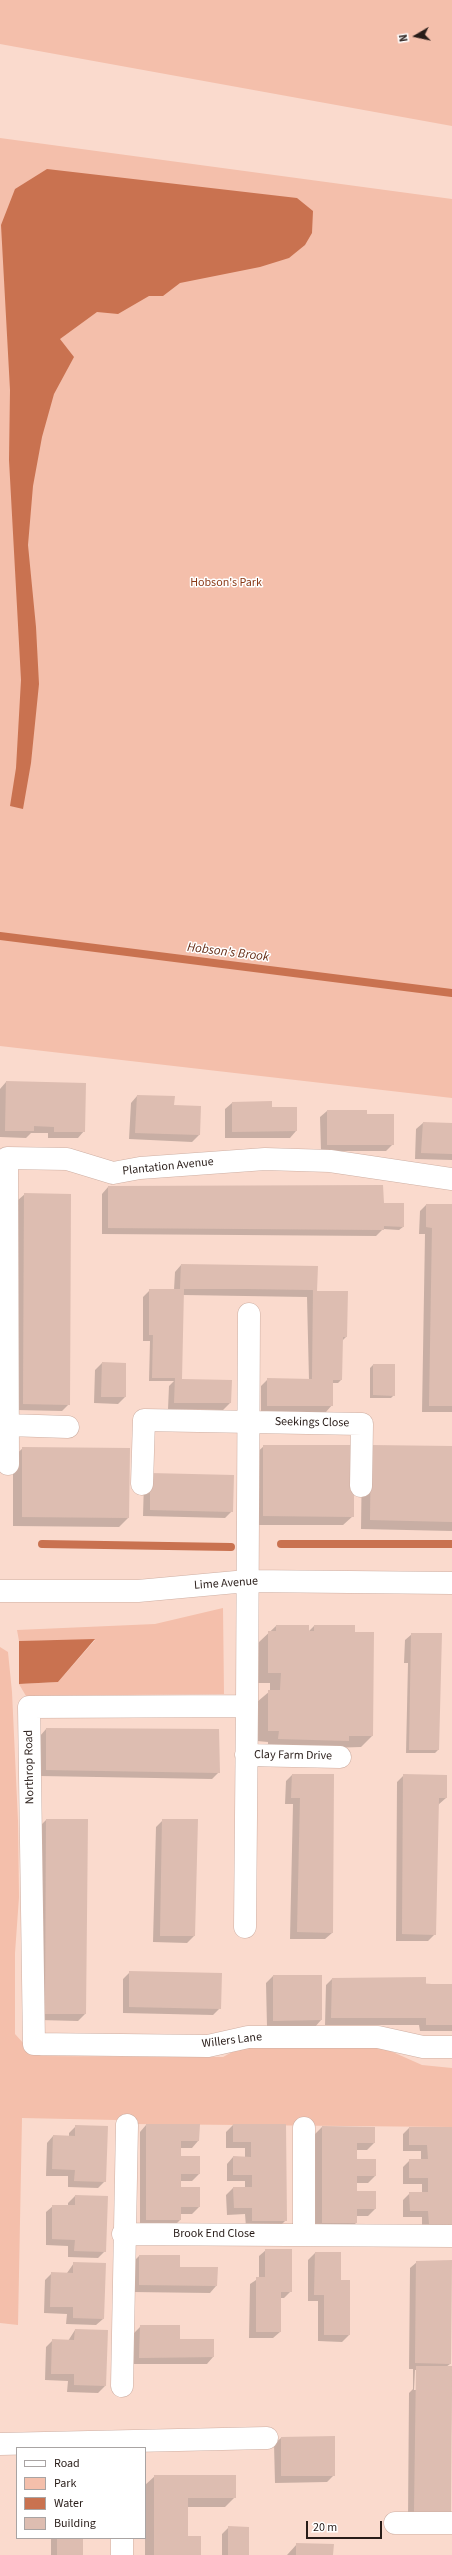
<!DOCTYPE html>
<style>
body{margin:0}
#map{position:relative;width:452px;height:2555px;overflow:hidden;background:#fadacd;font-family:"Source Sans 3",sans-serif}
canvas{display:block}
.legend{position:absolute;left:16px;top:2447px;width:130px;height:92px;box-sizing:border-box;background:#fff;border:1px solid #a9a4a3;margin:0;padding:5px 7px;list-style:none;font-size:12px;color:#281c18}
.legend li{display:flex;align-items:center;gap:8px;height:20px}
.legend b{width:20px;border:1px solid #a9a4a3}
.north{position:absolute;left:396px;top:16px;width:40px;height:40px;-webkit-text-stroke:3px #fff;paint-order:stroke;rotate:261deg;font-size:11px;font-weight:700;line-height:16px;text-align:center;color:#281c18}
.north::after{content:'';display:block;margin:auto;width:14px;height:18px;background:#281c18;clip-path:polygon(50% 0,100% 100%,50% 72%,0 100%)}
.scale{position:absolute;left:306px;top:2521px;width:76px;height:18px;box-sizing:border-box;border:2px solid #281c18;border-top:0;padding-left:5px;font-size:12px;line-height:14px;white-space:nowrap;color:#281c18;-webkit-text-stroke:3px #fff;paint-order:stroke}
</style>
<div id="map">
<canvas width="452" height="2555"></canvas>
<ul class="legend">
<li><b style="height:5px;background:#fff"></b>Road</li>
<li><b style="height:11px;background:#f4bfab"></b>Park</li>
<li><b style="height:11px;background:#c97250"></b>Water</li>
<li><b style="height:11px;background:#ddbdb1"></b>Building</li>
</ul>
<div class="north">N</div>
<div class="scale">20 m</div>
</div>
<script>
const ctx = document.querySelector('canvas').getContext('2d');
ctx.lineJoin = 'round';
function fillPath(path, color) { ctx.fillStyle = color; ctx.fill(path, 'evenodd'); }
const poly = rows => new Path2D(rows.map(r => 'M' + r).join(''));
function strokePath(path, color, width, dash) { ctx.strokeStyle = color; ctx.lineWidth = width; ctx.lineCap = dash ? 'butt' : 'round'; ctx.setLineDash(dash || []); ctx.stroke(path); }
function write(font, color, halo, rows, align = 'center') {
  ctx.font = font + ' "Source Sans 3",sans-serif'; ctx.lineWidth = 3; ctx.setLineDash([]); ctx.textBaseline = 'middle'; ctx.strokeStyle = halo; ctx.fillStyle = color; for (const [text, x, y, turn = 0] of rows) {
    ctx.save(); ctx.translate(x, y); ctx.rotate((+turn || 0) * Math.PI / 180); ctx.textAlign = isNaN(turn) ? turn : align; if (halo) ctx.strokeText(text, 0, 0); ctx.fillText(text, 0, 0); ctx.restore();
  }
}
const green = poly([
 [0,0,452,0,452,126,0,44],
 [0,138,452,199,452,1098,0,1046],
 [223,1608,224,1694,26,1696,19,1684,58,1682,95,1640,19,1641,17,1630,155,1624],
 [0,1647,8,1652,12,1692,18,1821,19,1897,15,1953,15,2034,25,2045,41,2056,223,2057,245,2045,377,2045,422,2065,452,2068,452,2127,134,2124,116,2120,22,2118,18,2325,0,2323]
]);
const water = poly([
 [47,169,297,198,313,211,312,233,305,245,289,258,260,267,180,283,163,296,149,296,118,314,97,312,60,339,74,357,54,394,42,437,33,486,28,545,36,627,39,684,31,763,23,809,10,806,16,768,21,680,9,460,10,390,1,225,15,189],
 [95,1639,58,1682,19,1684,19,1641]
]);
const shadow = poly([
 [6,1082,84,1131,78,1138,48,1138,48,1133,31,1133,26,1138,0,1137,0,1089],
 [137,1096,173,1106,200,1107,199,1135,192,1142,129,1139,131,1103],
 [271,1102,272,1108,296,1131,290,1138,225,1138,225,1109,232,1103],
 [327,1111,366,1115,393,1144,386,1151,321,1151,320,1117],
 [423,1123,452,1124,452,1160,415,1159,416,1129],
 [108,1187,383,1205,403,1227,399,1230,383,1229,376,1236,102,1234,102,1194],
 [25,1194,69,1404,62,1411,17,1410,18,1200],
 [426,1205,452,1205,452,1412,422,1412,425,1234,419,1234,420,1211],
 [181,1265,317,1267,316,1292,346,1337,342,1341,341,1380,338,1383,332,1383,332,1405,326,1412,261,1412,261,1386,268,1379,309,1380,307,1297,183,1295,180,1380,231,1381,230,1403,223,1410,168,1409,169,1386,174,1381,149,1381,150,1341,143,1341,143,1297,150,1290,174,1290,175,1272],
 [102,1363,125,1397,118,1404,94,1403,95,1370],
 [373,1365,394,1395,391,1398,370,1398,370,1368],
 [264,1446,353,1516,343,1525,254,1525,254,1455],
 [452,1447,452,1531,361,1529,362,1456],
 [23,1448,128,1518,119,1527,13,1526,13,1457],
 [144,1481,232,1511,225,1518,143,1516],
 [276,1626,308,1632,314,1626,372,1736,361,1747,268,1750,268,1742,257,1741,257,1702,270,1691,270,1683,257,1683,258,1643],
 [412,1634,438,1750,435,1753,406,1753,408,1663,404,1663,405,1640],
 [46,1729,219,1772,212,1779,40,1776,40,1736],
 [292,1775,333,1775,332,1933,325,1939,290,1939,293,1804,285,1804,286,1781],
 [404,1775,446,1776,446,1798,438,1805,435,1934,428,1941,396,1941,397,1782],
 [46,1820,85,2014,78,2021,39,2020,40,1826],
 [163,1820,197,1820,194,1936,187,1943,153,1942,156,1827],
 [130,1972,220,2008,213,2015,123,2013,123,1979],
 [273,1976,321,1976,321,2020,315,2027,267,2027,266,1983],
 [332,1979,452,1985,452,2031,420,2031,419,2025,325,2025,326,1985],
 [146,2125,198,2141,192,2148,180,2148,180,2157,199,2174,192,2181,180,2181,180,2188,199,2207,192,2214,180,2214,180,2220,173,2227,140,2227,140,2132],
 [233,2125,285,2125,286,2220,279,2227,246,2227,245,2214,227,2215,226,2195,233,2188,245,2188,245,2181,227,2181,227,2164,233,2157,245,2158,245,2148,226,2148,226,2132],
 [76,2126,105,2181,98,2188,68,2187,68,2176,46,2176,47,2143,53,2136,69,2136,69,2133],
 [322,2127,374,2143,367,2150,356,2150,356,2160,375,2176,368,2183,356,2183,356,2192,375,2209,368,2216,356,2216,356,2223,349,2230,315,2229,315,2134],
 [409,2128,452,2128,452,2231,422,2231,422,2217,403,2217,403,2200,410,2193,422,2193,422,2184,403,2184,403,2167,410,2160,421,2160,421,2151,403,2151,403,2134],
 [75,2196,105,2251,98,2258,68,2257,68,2246,46,2245,46,2212,53,2206,68,2206,68,2203],
 [266,2250,291,2291,284,2298,280,2298,280,2332,273,2338,249,2338,250,2284,259,2278,259,2256],
 [315,2253,340,2281,349,2335,342,2342,318,2341,318,2301,308,2301,308,2260],
 [139,2256,179,2268,216,2286,210,2293,132,2292,133,2262],
 [417,2262,450,2364,446,2367,452,2367,450,2512,408,2518,409,2393,413,2389,413,2369,409,2369,410,2268],
 [415,2370,417,2370,416,2390,414,2390],
 [74,2263,103,2319,96,2325,66,2324,67,2314,44,2313,45,2280,52,2273,67,2273],
 [141,2326,213,2357,207,2364,133,2364,134,2333],
 [75,2330,105,2386,98,2393,67,2392,68,2381,45,2380,46,2347,53,2340,68,2341],
 [281,2438,334,2475,327,2482,275,2483,274,2444],
 [155,2476,235,2497,225,2507,187,2507,187,2537,200,2555,145,2555,145,2485],
 [229,2527,248,2555,222,2555,222,2534],
 [51,2538,82,2538,82,2555,51,2555],
 [297,2544,332,2555,287,2555]
]);
const stream = poly([
 [0,936,452,993],
 [42,1544,231,1547],
 [281,1544,452,1544]
]);
const building = poly([
 [6,1081,86,1083,85,1132,54,1132,54,1127,34,1126,34,1131,5,1131],
 [137,1095,175,1096,174,1105,201,1106,200,1135,135,1133],
 [272,1101,272,1107,297,1107,297,1131,232,1132,232,1102],
 [327,1110,367,1110,367,1114,394,1114,394,1145,327,1145],
 [423,1122,452,1123,452,1154,421,1153],
 [383,1185,384,1203,404,1203,404,1227,384,1226,384,1230,108,1228,108,1186],
 [24,1193,71,1194,70,1405,23,1404],
 [426,1204,452,1204,452,1406,429,1406,432,1228,426,1227],
 [181,1264,318,1266,317,1291,348,1291,347,1337,343,1337,342,1380,333,1380,333,1406,267,1406,267,1378,312,1379,313,1290,248,1289,184,1289,182,1379,232,1380,231,1403,174,1403,175,1378,152,1378,153,1335,149,1335,149,1289,180,1289],
 [102,1362,126,1363,126,1397,101,1397],
 [373,1364,395,1364,395,1396,373,1395],
 [263,1445,354,1445,354,1517,263,1516],
 [371,1445,452,1446,452,1522,370,1520],
 [22,1447,130,1448,129,1518,22,1517],
 [150,1473,234,1475,233,1512,150,1510],
 [276,1625,309,1625,309,1631,314,1631,314,1625,355,1625,355,1632,374,1632,373,1736,349,1736,349,1741,278,1739,279,1731,268,1731,268,1690,280,1690,281,1673,268,1673,268,1631,276,1631],
 [411,1633,442,1633,439,1750,409,1750],
 [46,1728,219,1729,220,1773,46,1770],
 [292,1774,334,1774,333,1933,297,1932,300,1798,291,1798],
 [403,1774,447,1775,447,1798,439,1798,436,1935,402,1934],
 [46,1819,88,1819,86,2014,45,2014],
 [162,1819,198,1819,195,1936,160,1936],
 [129,1971,222,1973,221,2009,129,2007],
 [273,1975,322,1975,322,2020,273,2021],
 [426,1977,426,1984,452,1984,452,2025,426,2025,426,2018,331,2018,332,1978],
 [146,2124,200,2124,199,2141,181,2141,181,2156,200,2156,200,2174,181,2174,181,2187,200,2187,200,2207,181,2207,181,2220,146,2220],
 [233,2124,286,2124,287,2221,252,2221,252,2208,234,2208,233,2187,252,2187,252,2175,233,2175,233,2156,251,2157,251,2142,233,2142],
 [75,2125,108,2126,106,2182,74,2181,75,2170,52,2169,53,2135,75,2136],
 [322,2126,375,2127,375,2143,357,2143,357,2159,376,2159,376,2176,357,2176,357,2191,376,2191,376,2209,357,2209,357,2223,322,2223],
 [409,2127,452,2127,452,2225,429,2224,428,2211,410,2211,409,2192,428,2192,428,2178,409,2178,409,2159,428,2159,427,2145,409,2145],
 [75,2195,108,2196,106,2252,74,2251,75,2240,52,2239,52,2205,75,2205],
 [265,2249,292,2249,292,2292,281,2292,281,2332,256,2332,256,2277,265,2277],
 [315,2252,341,2252,341,2280,350,2280,350,2335,324,2335,324,2295,314,2295],
 [139,2255,180,2255,180,2267,218,2267,217,2286,139,2285],
 [452,2260,451,2364,415,2363,416,2261],
 [73,2262,106,2263,104,2319,73,2318,73,2307,50,2307,51,2272,73,2273],
 [140,2325,180,2325,180,2339,214,2339,214,2357,139,2358],
 [75,2329,108,2330,106,2386,74,2385,74,2374,51,2374,52,2339,74,2340],
 [416,2366,452,2366,451,2512,414,2512],
 [335,2436,335,2476,281,2476,281,2437],
 [154,2475,236,2475,236,2498,188,2498,188,2536,201,2536,201,2555,154,2555],
 [228,2526,249,2527,249,2555,228,2555],
 [57,2538,83,2538,83,2555,57,2555],
 [296,2543,334,2544,333,2555,296,2555]
]);
const minor = poly([
 [8,1425,68,1427],
 [8,1464,7,1158,67,1159,113,1173,140,1168,265,1159,330,1161,452,1179],
 [142,1484,144,1420,362,1424,361,1486],
 [0,1591,138,1591,247,1581,452,1583],
 [247,1706,249,1314],
 [246,1755,340,1757],
 [245,1927,247,1706,29,1707,34,2044,208,2046,248,2037,378,2037,423,2047,452,2047],
 [304,2128,304,2234],
 [123,2234,452,2236],
 [122,2386,127,2125],
 [0,2444,267,2438],
 [395,2523,452,2523],
 [122,2538,122,2555]
]);
const parkNames = [
 ["Hobson's Park",226,583]
];
const streetNames = [
 ["Plantation Avenue",168,1167,-6],
 ["Seekings Close",312,1423,1],
 ["Lime Avenue",226,1584,-4],
 ["Clay Farm Drive",293,1756,1],
 ["Northrop Road",30,1767,-91],
 ["Willers Lane",232,2041,-7],
 ["Brook End Close",214,2234]
];
const waterNames = [
 ["Hobson's Brook",228,953,7]
];
fillPath(green, '#f4bfab');
fillPath(water, '#c97250');
fillPath(shadow, '#0003');
strokePath(stream, '#c97250', 8);
fillPath(building, '#ddbdb1');
strokePath(minor, '#ceafa3', 23);
strokePath(minor, '#fff', 22);
write('12px', '#8a3916', '#fff', parkNames);
write('12px', '#281c18', '#fff', streetNames);
write('italic 13px', '#662d16', '#fff', waterNames);
</script>
